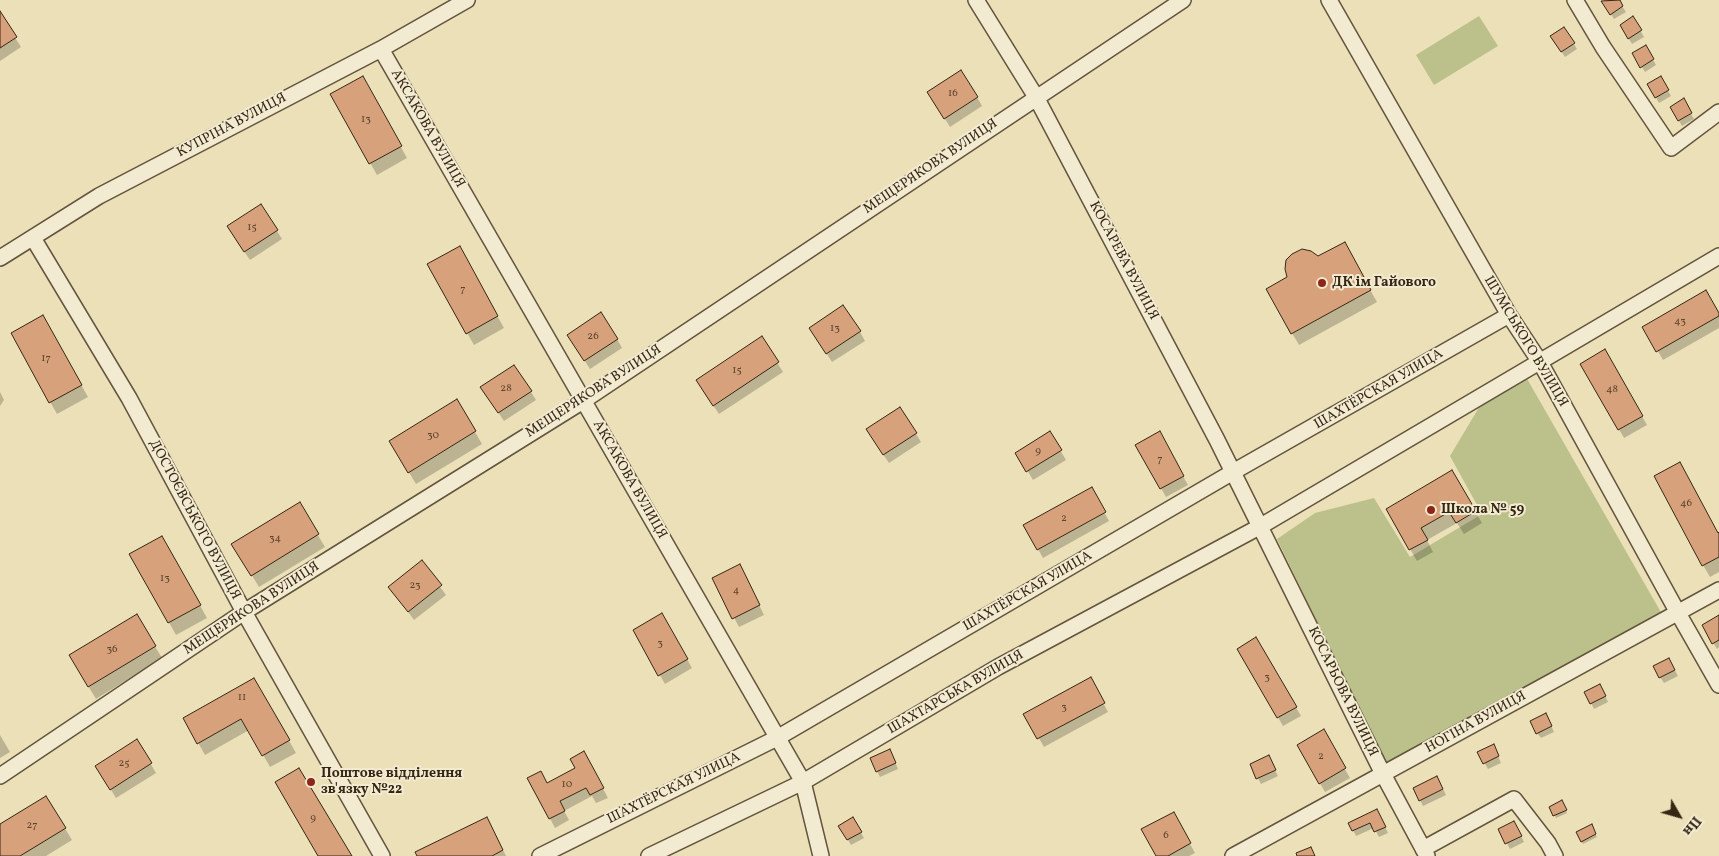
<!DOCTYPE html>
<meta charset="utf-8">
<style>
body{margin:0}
#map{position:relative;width:1719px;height:856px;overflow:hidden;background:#ebe0b8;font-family:Vollkorn,serif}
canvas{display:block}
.north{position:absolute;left:1654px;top:791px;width:50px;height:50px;-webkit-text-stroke:4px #f2ebd1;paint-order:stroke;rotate:128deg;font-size:14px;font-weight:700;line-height:20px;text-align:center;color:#362714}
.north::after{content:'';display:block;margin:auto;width:18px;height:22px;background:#362714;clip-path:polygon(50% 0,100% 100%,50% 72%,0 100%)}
</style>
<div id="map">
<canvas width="1719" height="856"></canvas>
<div class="north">Пн</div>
</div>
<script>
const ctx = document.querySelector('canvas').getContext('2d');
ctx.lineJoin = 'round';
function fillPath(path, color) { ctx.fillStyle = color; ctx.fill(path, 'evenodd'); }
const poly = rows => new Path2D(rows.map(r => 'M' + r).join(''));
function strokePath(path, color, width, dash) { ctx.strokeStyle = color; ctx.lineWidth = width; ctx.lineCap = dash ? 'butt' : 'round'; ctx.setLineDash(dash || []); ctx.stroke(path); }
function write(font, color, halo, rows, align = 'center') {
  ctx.font = font + ' Vollkorn,serif'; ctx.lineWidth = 4; ctx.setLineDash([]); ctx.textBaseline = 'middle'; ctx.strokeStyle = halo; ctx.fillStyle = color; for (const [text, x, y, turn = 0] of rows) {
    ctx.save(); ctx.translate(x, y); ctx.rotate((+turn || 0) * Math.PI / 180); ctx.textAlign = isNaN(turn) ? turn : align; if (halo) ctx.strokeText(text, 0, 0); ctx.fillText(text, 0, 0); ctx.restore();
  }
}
const green = poly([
 [1479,16,1498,46,1434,85,1416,55],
 [1526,377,1662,614,1386,764,1277,539,1315,513,1374,498,1410,557,1482,514,1450,456,1484,399]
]);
const shadow = poly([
 [1605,0,1618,0,1626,12,1614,19,1603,1],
 [0,14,21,47,0,61],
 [1633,18,1644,37,1632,44,1621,25],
 [1564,28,1577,49,1565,57,1555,42],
 [1646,47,1656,65,1645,72,1634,54],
 [1660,77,1671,96,1659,103,1649,84],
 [362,78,407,158,377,175,332,95],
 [977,97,982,106,950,127,934,101],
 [1683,100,1694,119,1682,126,1671,107],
 [277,231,282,239,250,260,233,235],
 [1344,244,1377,302,1299,345,1267,290,1318,258],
 [459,248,504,328,474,345,429,265],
 [1719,315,1719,328,1663,360,1644,327],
 [43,317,88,397,57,414,12,334],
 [860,332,865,341,832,362,816,337],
 [762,338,783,372,719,414,702,389],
 [617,339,622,348,590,369,574,344],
 [1605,351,1647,425,1624,438,1582,365],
 [0,392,4,400,0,406],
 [531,392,536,400,504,421,487,396],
 [457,401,482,444,416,484,390,441],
 [1050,433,1066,460,1033,480,1017,453],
 [1159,433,1188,485,1166,497,1137,445],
 [916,434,921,442,889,463,872,438],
 [1452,472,1482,523,1464,534,1457,523,1427,540,1433,552,1417,561,1387,509],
 [1091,489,1109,521,1043,558,1025,526],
 [299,504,325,547,259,587,233,544],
 [1719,533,1719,572,1710,577,1703,565],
 [162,537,207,618,176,635,131,554],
 [422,562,446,595,414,620,390,587],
 [744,574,764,615,739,627,713,578],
 [136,615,162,658,96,699,70,656],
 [662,615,692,668,665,684,634,630],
 [1719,616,1719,647,1717,649,1703,626],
 [1256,639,1301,716,1283,726,1239,649],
 [1672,665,1678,676,1664,683,1660,677],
 [254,679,296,753,270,767,249,730,205,755,185,719],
 [1090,679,1108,712,1044,747,1025,714],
 [1603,691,1608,702,1594,709,1591,703],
 [1549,721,1554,732,1541,738,1537,733],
 [1323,731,1350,778,1325,792,1298,745],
 [0,735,10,752,0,758],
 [137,741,156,773,116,798,102,775],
 [1496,751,1501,763,1488,769,1479,753],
 [893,757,898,769,880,777,871,759],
 [589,762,608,798,596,803,592,796,564,811,569,820,555,828,529,778,547,784],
 [1271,763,1278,776,1261,784,1251,765],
 [1440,783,1446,795,1423,806,1420,800],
 [46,797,72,840,46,856,0,856,0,826],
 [1562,802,1567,813,1556,818,1551,807],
 [1173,813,1195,853,1189,856,1157,856],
 [1380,816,1388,833,1379,837,1374,828,1356,836,1350,824],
 [852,818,864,838,851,845,840,826],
 [1591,826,1597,837,1583,844,1577,832],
 [1517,828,1524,842,1510,849,1500,830],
 [493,830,506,856,418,856]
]);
const building = poly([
 [1620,0,1623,6,1610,15,1601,1,1620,0],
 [0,11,17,37,0,48,0,11],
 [1633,16,1642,30,1628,39,1620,25,1633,16],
 [1564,27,1575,43,1561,52,1550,36,1564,27],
 [1646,45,1654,59,1640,68,1632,53,1646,45],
 [961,70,978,97,944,119,927,92,961,70],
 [363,76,402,146,369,164,330,94,363,76],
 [1661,76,1669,90,1655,98,1647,84,1661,76],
 [1684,98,1692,113,1678,121,1670,107,1684,98],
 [261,204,278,230,244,252,227,226,261,204],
 [1345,242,1371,290,1291,334,1266,289,1287,277,1285,269,1286,260,1292,254,1302,249,1311,251,1318,256,1345,242],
 [460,246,498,316,466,334,427,264,460,246],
 [1706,290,1719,313,1719,316,1656,352,1642,327,1706,290],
 [843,305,861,331,826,354,809,328,843,305],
 [601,312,618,339,584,361,567,335,601,312],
 [43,315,82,385,49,403,11,333,43,315],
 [762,336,779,362,713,406,696,380,762,336],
 [1605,349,1643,416,1618,430,1580,364,1605,349],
 [514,365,532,391,498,413,480,387,514,365],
 [457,399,476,431,408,473,389,441,457,399],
 [900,407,917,433,883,455,866,429,900,407],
 [1050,431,1062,450,1026,472,1015,453,1050,431],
 [1160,431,1184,476,1160,489,1135,445,1160,431],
 [1680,462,1718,533,1719,532,1719,557,1702,566,1654,476,1680,462],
 [1452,470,1476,511,1456,523,1449,512,1421,528,1428,540,1409,550,1386,509,1452,470],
 [1092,487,1106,512,1037,550,1023,525,1092,487],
 [300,502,319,534,251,576,231,544,300,502],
 [162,536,201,605,168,623,129,554,162,536],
 [422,560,442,585,408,612,388,587,422,560],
 [740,564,760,605,732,619,712,578,740,564],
 [662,613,688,659,658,676,633,630,662,613],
 [137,614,156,646,88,687,69,655,137,614],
 [1719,615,1719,640,1712,644,1702,625,1719,615],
 [1256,637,1297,707,1277,718,1237,649,1256,637],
 [1669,658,1675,670,1659,678,1653,666,1669,658],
 [1091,677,1105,703,1037,739,1023,714,1091,677],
 [254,678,290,740,262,756,241,719,197,744,183,718,254,678],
 [1600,684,1606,696,1590,704,1584,692,1600,684],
 [1546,713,1552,726,1536,734,1530,721,1546,713],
 [1324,729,1346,768,1319,784,1297,745,1324,729],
 [137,739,152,763,110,790,95,766,137,739],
 [1494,744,1499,756,1483,764,1477,752,1494,744],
 [890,749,896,763,876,772,870,758,890,749],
 [584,751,604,788,590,795,586,788,560,801,565,811,549,819,527,778,541,771,547,783,575,768,570,759,584,751],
 [1269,755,1276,770,1256,779,1250,764,1269,755],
 [299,768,352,856,318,856,275,782,299,768],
 [1437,776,1443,789,1419,801,1413,788,1437,776],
 [46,796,66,828,20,856,0,856,0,824,46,796],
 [1562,800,1567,810,1553,816,1549,807,1562,800],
 [1377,809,1386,827,1374,832,1370,823,1352,831,1348,823,1377,809],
 [1174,812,1191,843,1168,856,1156,856,1141,829,1174,812],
 [487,817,503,850,492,856,417,856,415,852,487,817],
 [853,817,862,832,847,840,838,826,853,817],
 [1514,821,1522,836,1505,844,1498,829,1514,821],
 [1592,824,1596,834,1581,842,1576,832,1592,824],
 [1311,847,1315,856,1297,856,1296,853,1311,847]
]);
const minor = poly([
 [976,0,1036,97,1217,440,1383,774,1427,856],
 [1329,0,1509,315,1540,362,1678,613,1719,685],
 [1575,0,1603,47,1671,148,1719,112],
 [381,49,803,782,821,856],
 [33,238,129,398,244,612,382,856],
 [0,258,99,196,381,49,467,0],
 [0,776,244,612,583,401,1183,0],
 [1423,849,1514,799,1548,843,1555,856],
 [540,856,777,738,1233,472,1509,315],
 [649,856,803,782,998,667,1261,526,1719,256],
 [1233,856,1719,590]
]);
const markers = [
 [1322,283,5,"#8f2418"],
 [1431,510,5,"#8f2418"],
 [311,782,5,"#8f2418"]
];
const numberNames = [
 ["16",953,94],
 ["13",366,120],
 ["15",252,228],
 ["7",463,290],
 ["43",1680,322],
 ["13",835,329],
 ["26",593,337],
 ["17",46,359],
 ["15",737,371],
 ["28",506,389],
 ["48",1612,390],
 ["30",433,436],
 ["9",1038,452],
 ["7",1160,460],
 ["46",1686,504],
 ["2",1064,519],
 ["34",275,539],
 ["13",165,579],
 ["23",415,586],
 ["4",736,591],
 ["3",660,644],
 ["36",112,650],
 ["3",1267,678],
 ["11",242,698],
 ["3",1064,708],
 ["2",1321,757],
 ["25",124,764],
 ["10",567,785],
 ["9",313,819],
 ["27",32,826],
 ["6",1166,836]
];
const streetNames = [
 ["КУПРІНА ВУЛИЦЯ",232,126,-28],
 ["АКСАКОВА ВУЛИЦЯ",427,129,60],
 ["МЕЩЕРЯКОВА ВУЛИЦЯ",931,167,-34],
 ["КОСАРЕВА ВУЛИЦЯ",1123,261,62],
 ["ШУМСЬКОГО ВУЛИЦЯ",1525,342,59],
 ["ШАХТЁРСКАЯ УЛИЦА",1379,390,-30],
 ["МЕЩЕРЯКОВА ВУЛИЦЯ",594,392,-33],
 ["АКСАКОВА ВУЛИЦЯ",629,480,60],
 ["ДОСТОЄВСЬКОГО ВУЛИЦЯ",194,520,62],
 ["ШАХТЁРСКАЯ УЛИЦА",1028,592,-30],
 ["МЕЩЕРЯКОВА ВУЛИЦЯ",252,609,-33],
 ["КОСАРЬОВА ВУЛИЦЯ",1342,692,64],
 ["ШАХТАРСЬКА ВУЛИЦЯ",956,693,-30],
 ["НОГІНА ВУЛИЦЯ",1476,723,-29],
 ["ШАХТЁРСКАЯ УЛИЦА",674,789,-26]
];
const poiNames = [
 ["ДК ім Гайового",1332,283],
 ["Школа № 59",1441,510],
 ["Поштове відділення",321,774],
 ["зв'язку №22",321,790]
];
fillPath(green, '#bcc18b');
fillPath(shadow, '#0003');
fillPath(building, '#d7a17b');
strokePath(building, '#362714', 1);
strokePath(minor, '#63553d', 18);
strokePath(minor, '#f2ebd1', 15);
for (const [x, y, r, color] of markers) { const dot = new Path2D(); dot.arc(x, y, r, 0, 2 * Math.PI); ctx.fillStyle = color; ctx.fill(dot); strokePath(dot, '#f2ebd1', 2); }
write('11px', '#5e462e', null, numberNames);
write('14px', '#362714', '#f2ebd1', streetNames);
write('bold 14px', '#362714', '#f2ebd1', poiNames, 'left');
</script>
